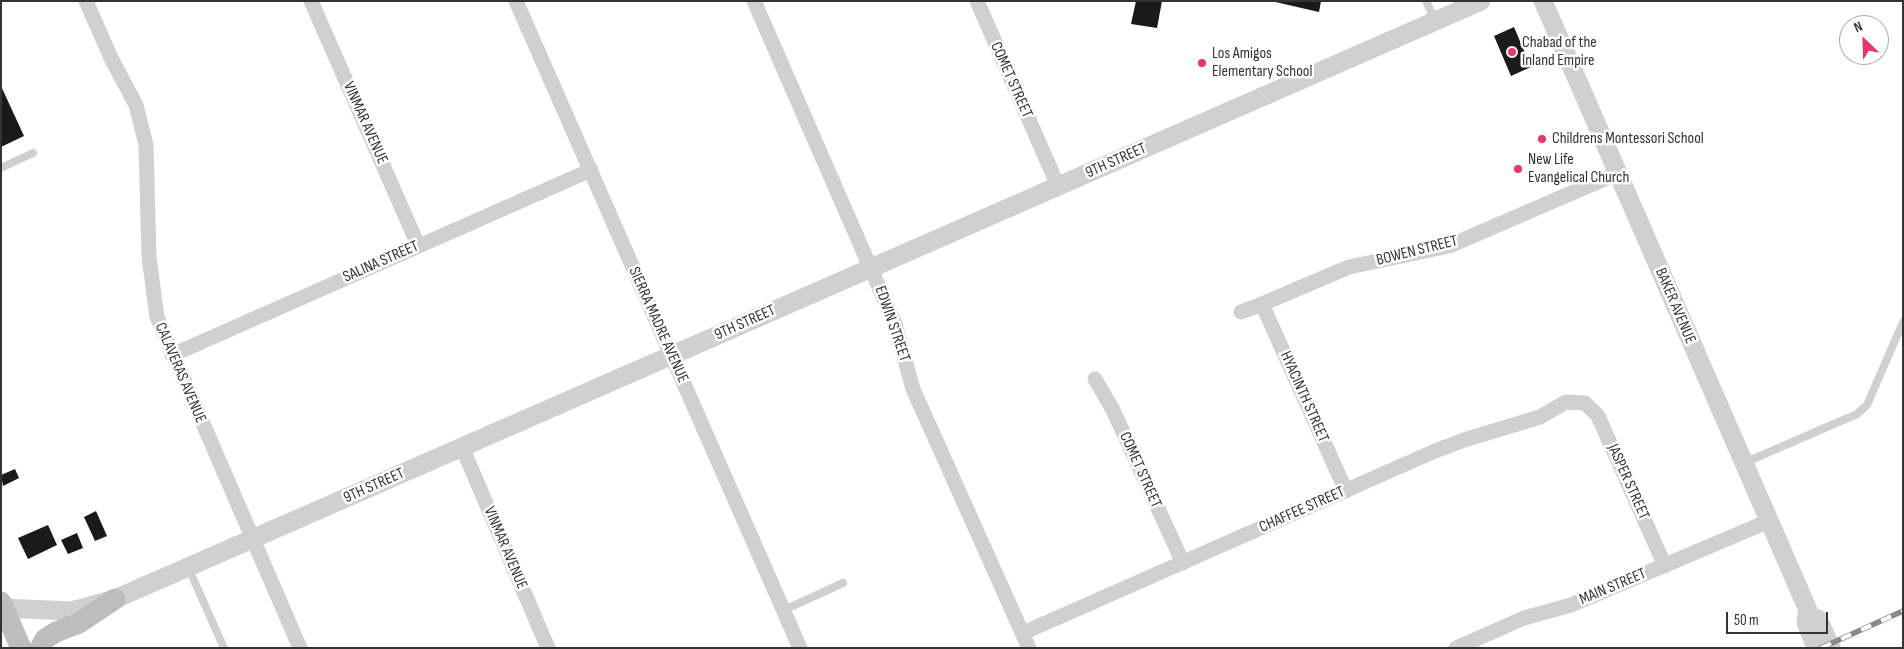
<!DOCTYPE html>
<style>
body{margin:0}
#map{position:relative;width:1904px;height:649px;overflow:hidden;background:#fff;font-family:"Sofia Sans Condensed",sans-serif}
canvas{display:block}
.frame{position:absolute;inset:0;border:2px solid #333;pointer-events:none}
.north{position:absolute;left:1839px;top:15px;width:50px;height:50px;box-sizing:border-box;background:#fff;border:1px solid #adadad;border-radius:50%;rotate:336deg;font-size:14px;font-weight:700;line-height:20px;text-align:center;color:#333}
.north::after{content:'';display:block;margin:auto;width:18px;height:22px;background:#ea356c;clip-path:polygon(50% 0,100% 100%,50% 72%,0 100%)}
.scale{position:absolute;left:1726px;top:612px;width:102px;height:22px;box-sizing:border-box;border:2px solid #333;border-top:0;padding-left:6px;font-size:15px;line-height:18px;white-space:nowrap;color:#333;-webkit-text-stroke:4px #fff;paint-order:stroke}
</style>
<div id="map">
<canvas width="1904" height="649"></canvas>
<div class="frame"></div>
<div class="north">N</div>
<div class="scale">50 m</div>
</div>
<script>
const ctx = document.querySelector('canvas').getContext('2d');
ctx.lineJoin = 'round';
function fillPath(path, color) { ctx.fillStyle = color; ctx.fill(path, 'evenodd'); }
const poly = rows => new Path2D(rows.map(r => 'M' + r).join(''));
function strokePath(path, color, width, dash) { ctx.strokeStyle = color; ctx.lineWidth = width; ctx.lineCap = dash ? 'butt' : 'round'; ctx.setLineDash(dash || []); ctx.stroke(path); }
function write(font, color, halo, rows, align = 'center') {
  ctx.font = font + ' "Sofia Sans Condensed",sans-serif'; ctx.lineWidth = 5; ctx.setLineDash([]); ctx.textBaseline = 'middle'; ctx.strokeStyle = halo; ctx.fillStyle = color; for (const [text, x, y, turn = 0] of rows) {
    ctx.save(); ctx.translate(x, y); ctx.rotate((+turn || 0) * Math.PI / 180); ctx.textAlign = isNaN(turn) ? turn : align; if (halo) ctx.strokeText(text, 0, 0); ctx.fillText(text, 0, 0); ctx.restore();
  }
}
const building = poly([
 [1136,1,1162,1,1157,28,1131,24],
 [1271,1,1321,1,1319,12],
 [1514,27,1531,67,1511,76,1494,36],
 [1,86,24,136,1,147],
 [15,469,19,478,3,486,1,475],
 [96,511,107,536,95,541,84,517],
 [48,525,57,545,28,559,18,538],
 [77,533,83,548,68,554,61,540]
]);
const service = poly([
 [1426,1,1435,20],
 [1,168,33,153],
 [1744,463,1857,414,1867,405,1903,322],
 [188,567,224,648],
 [784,610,843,583]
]);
const minor = poly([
 [86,1,111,58,136,105,146,145,149,257,157,317,300,648],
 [311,1,418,245],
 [516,1,800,648],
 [754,1,895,324,913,389,1029,648],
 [977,1,1058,186],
 [1262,304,1346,491],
 [1241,312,1262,304,1349,267,1449,246,1618,173],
 [172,355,591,170],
 [1095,379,1112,408,1183,563],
 [462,447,548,648],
 [1023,633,1435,451,1464,440,1540,417,1566,402,1585,403,1598,416,1665,566],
 [1456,648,1524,618,1571,605,1769,521]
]);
const tertiary = poly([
 [1543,1,1808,610,1806,622,1816,648],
 [1,608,72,611,115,599,1481,1],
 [1818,619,1831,648]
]);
const secondary = poly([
 [1,602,21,648],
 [40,648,45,639,56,632,79,623,115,599]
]);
const rail = poly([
 [1821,648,1903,611]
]);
const markers = [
 [1512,52,5,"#ea356c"],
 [1202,63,5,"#ea356c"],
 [1542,139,5,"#ea356c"],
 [1518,169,5,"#ea356c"]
];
const poiNames = [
 ["Chabad of the",1522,43],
 ["Inland Empire",1522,61],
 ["Los Amigos",1212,54],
 ["Elementary School",1212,72],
 ["Childrens Montessori School",1552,139],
 ["New Life",1528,160],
 ["Evangelical Church",1528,178]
];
const streetNames = [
 ["COMET STREET",1011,80,66],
 ["VINMAR AVENUE",365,123,66],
 ["9TH STREET",1116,161,-24],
 ["BOWEN STREET",1417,251,-14],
 ["SALINA STREET",381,262,-24],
 ["BAKER AVENUE",1675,306,67],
 ["9TH STREET",745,323,-24],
 ["EDWIN STREET",892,324,71],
 ["SIERRA MADRE AVENUE",658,325,66],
 ["CALAVERAS AVENUE",180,373,67],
 ["HYACINTH STREET",1304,397,66],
 ["COMET STREET",1140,470,66],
 ["JASPER STREET",1628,482,66],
 ["9TH STREET",374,486,-24],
 ["CHAFFEE STREET",1302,510,-24],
 ["VINMAR AVENUE",505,548,67],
 ["MAIN STREET",1613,587,-23]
];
fillPath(building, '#1a1a1a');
strokePath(service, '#d0d0d0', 8);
strokePath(minor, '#d0d0d0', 15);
strokePath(tertiary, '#d0d0d0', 19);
strokePath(secondary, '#bdbdbd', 21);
strokePath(rail, '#888', 5.5);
strokePath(rail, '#fff', 4, [11]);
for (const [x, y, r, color] of markers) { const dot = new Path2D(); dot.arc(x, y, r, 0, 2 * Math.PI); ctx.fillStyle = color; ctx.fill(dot); strokePath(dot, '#fff', 2); }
write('16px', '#333', '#fff', poiNames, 'left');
write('16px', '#333', '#fff', streetNames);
</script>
